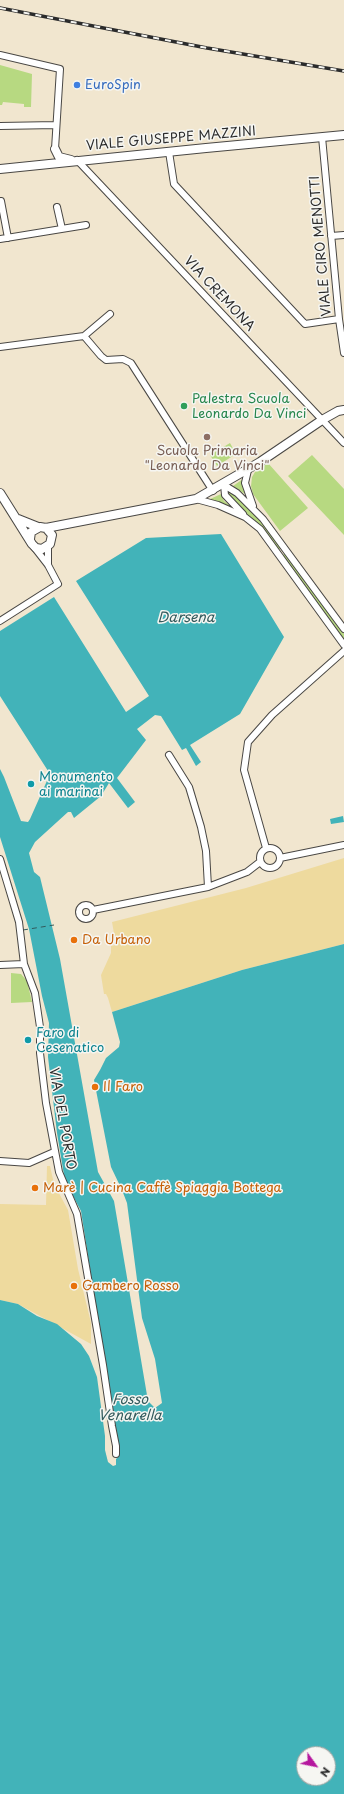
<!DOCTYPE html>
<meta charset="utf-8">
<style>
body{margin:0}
#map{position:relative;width:344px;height:1794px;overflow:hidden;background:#f1e6cf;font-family:"Playpen Sans",sans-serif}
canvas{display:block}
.north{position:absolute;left:296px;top:1746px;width:40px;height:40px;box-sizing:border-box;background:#f6f6f2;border:1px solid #a5a5a2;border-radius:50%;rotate:123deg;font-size:11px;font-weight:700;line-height:16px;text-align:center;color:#2b2b2b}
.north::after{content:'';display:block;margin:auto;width:14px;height:18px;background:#b5179e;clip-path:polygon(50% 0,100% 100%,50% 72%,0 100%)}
</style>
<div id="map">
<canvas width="344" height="1794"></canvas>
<div class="north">N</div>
</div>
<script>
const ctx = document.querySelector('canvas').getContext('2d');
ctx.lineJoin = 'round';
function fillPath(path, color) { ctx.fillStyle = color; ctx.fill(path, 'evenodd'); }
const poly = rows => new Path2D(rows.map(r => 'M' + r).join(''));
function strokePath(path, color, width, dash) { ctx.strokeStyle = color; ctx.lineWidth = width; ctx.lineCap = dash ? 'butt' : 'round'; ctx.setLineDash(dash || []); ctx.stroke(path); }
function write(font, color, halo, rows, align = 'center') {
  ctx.font = font + ' "Playpen Sans",sans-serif'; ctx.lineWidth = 3; ctx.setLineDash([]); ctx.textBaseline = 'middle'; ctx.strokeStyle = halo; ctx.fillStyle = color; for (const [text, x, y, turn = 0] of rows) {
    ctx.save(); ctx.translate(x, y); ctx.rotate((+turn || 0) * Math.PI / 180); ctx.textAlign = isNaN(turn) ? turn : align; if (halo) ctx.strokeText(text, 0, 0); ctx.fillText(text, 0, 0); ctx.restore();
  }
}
const green = poly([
 [0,65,32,74,31,107,24,107,24,104,3,102,2,105,0,105],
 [230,443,236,454,217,466,210,455],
 [312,455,344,489,344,535,288,476],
 [268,463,308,508,280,531,253,494,251,486,252,477,255,472],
 [243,479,242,485,245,494,233,486],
 [228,491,231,492,243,501,263,523,281,548,278,550,261,527,230,498],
 [221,494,224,501,237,511,208,500],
 [285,553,344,634,344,639,283,555],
 [11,973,21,974,27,981,32,1002,11,1003]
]);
const sand = poly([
 [344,858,344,944,242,970,112,1012,108,998,106,994,104,994,101,975,111,953,111,946,116,945,112,922,246,888],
 [47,1166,50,1166,54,1184,68,1210,78,1269,91,1323,91,1344,18,1304,0,1300,0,1204,46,1205]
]);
const water = poly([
 [221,534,284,637,240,714,190,745,201,762,196,766,186,748,182,750,161,716,155,715,137,729,146,740,117,778,135,802,128,808,109,783,101,796,74,818,71,812,68,812,35,842,29,853,34,872,40,877,60,959,98,1172,114,1201,148,1401,155,1408,162,1403,155,1359,142,1318,127,1203,122,1190,111,1167,94,1080,100,1070,106,1058,119,1047,120,1042,112,1012,242,970,344,944,344,1794,0,1794,0,1300,18,1304,37,1316,57,1324,81,1344,89,1356,97,1377,105,1436,105,1450,108,1462,113,1466,116,1465,116,1459,119,1456,81,1211,65,1181,57,1133,48,1057,49,1023,42,996,29,929,0,837,0,769,4,777,21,821,28,822,30,819,50,774,0,696,0,631,54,597,126,712,149,696,76,581,146,538],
 [304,1754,328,1754,328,1778,304,1778],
 [343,816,344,822,331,824,330,819]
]);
const ferry = poly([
 [23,930,54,925]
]);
const street = poly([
 [0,55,60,69,55,149],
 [0,126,56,125],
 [322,137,339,319,344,353],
 [169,152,174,184,305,324,339,319],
 [77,160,344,443],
 [1,201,8,238],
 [57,207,62,229],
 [331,236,344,235],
 [0,239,86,225],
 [84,336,101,356,106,360,123,359,131,363,213,491],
 [0,347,84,336,110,314],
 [248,470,245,483,253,506],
 [224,485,237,493,263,519,344,629],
 [224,485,225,495,243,514],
 [196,499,218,505,245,517,260,529,344,645],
 [48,546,48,565],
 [0,621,58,584,48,565,34,547],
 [169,755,189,787,201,827,206,851,208,887],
 '260 858a10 10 0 1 1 20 0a10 10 0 1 1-20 0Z',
 [266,848,244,770,248,742,272,715,344,651],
 [280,858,344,845],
 [0,859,19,922,24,964,35,993,40,1027,40,1053,46,1103,59,1172,77,1214,103,1365,112,1426,116,1446,116,1454],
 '79 912a7 7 0 1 1 14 0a7 7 0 1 1-14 0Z',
 [93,910,208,887,247,872,260,862],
 [0,965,24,964],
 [0,1161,29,1163,54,1152]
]);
const secondary = poly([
 [55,149,59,157,71,160],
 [0,169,206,148,344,135],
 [0,493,32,544,36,548,42,549,50,544,52,535,46,528],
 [18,519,38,527],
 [30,539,31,532,40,527,46,528,196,499,260,462,322,420,338,411,344,410]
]);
const rail = poly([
 [0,8,207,48,344,71]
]);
const markers = [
 [77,85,4,"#3f7fe0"],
 [184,406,4,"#2e9e5b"],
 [207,437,4,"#8d6e63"],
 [31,784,4,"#0f9aa8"],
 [74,940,4,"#e8710a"],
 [28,1040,4,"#0f9aa8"],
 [95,1087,4,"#e8710a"],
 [35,1188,4,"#e8710a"],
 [74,1286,4,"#e8710a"]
];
const shopNames = [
 ["EuroSpin",85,85]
];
const streetNames = [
 ["VIALE GIUSEPPE MAZZINI",171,139,-5],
 ["VIALE CIRO MENOTTI",321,246,-95],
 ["VIA CREMONA",219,294,47],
 ["VIA DEL PORTO",62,1119,80]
];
const leisureNames = [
 ["Palestra Scuola",192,399],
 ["Leonardo Da Vinci",192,414]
];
const educationNames = [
 ["Scuola Primaria",207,451],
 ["\"Leonardo Da Vinci\"",207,466]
];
const cultureNames = [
 ["Monumento",39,777],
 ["ai marinai",39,792],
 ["Faro di",36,1033],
 ["Cesenatico",36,1048]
];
const foodNames = [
 ["Da Urbano",82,940],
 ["Il Faro",103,1087],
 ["Marè | Cucina Caffè Spiaggia Bottega",43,1188],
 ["Gambero Rosso",82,1286]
];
const waterNames = [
 ["Darsena",186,618],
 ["Fosso",130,1400],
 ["Venarella",130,1416]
];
fillPath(green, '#b7d981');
fillPath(sand, '#eeda9e');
fillPath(water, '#42b3b9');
strokePath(ferry, '#335b5d', 1, [5, 4]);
strokePath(street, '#494744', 8);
strokePath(secondary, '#494744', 10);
strokePath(street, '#fff', 6);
strokePath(secondary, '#fff', 8);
strokePath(rail, '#2b2b2b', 3.5);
strokePath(rail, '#f6f6f2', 2, [6]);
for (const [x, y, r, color] of markers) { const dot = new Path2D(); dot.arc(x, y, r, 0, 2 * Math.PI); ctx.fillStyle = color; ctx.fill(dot); strokePath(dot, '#f6f6f2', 1.5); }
write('13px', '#366cbe', '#f6f6f2', shopNames, 'left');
write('13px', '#2b2b2b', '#f6f6f2', streetNames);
write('13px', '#27864d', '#f6f6f2', leisureNames, 'left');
write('13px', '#785e54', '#f6f6f2', educationNames);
write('13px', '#0d838f', '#f6f6f2', cultureNames, 'left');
write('13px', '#c56008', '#f6f6f2', foodNames, 'left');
write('italic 14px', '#335b5d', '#f6f6f2', waterNames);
</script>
